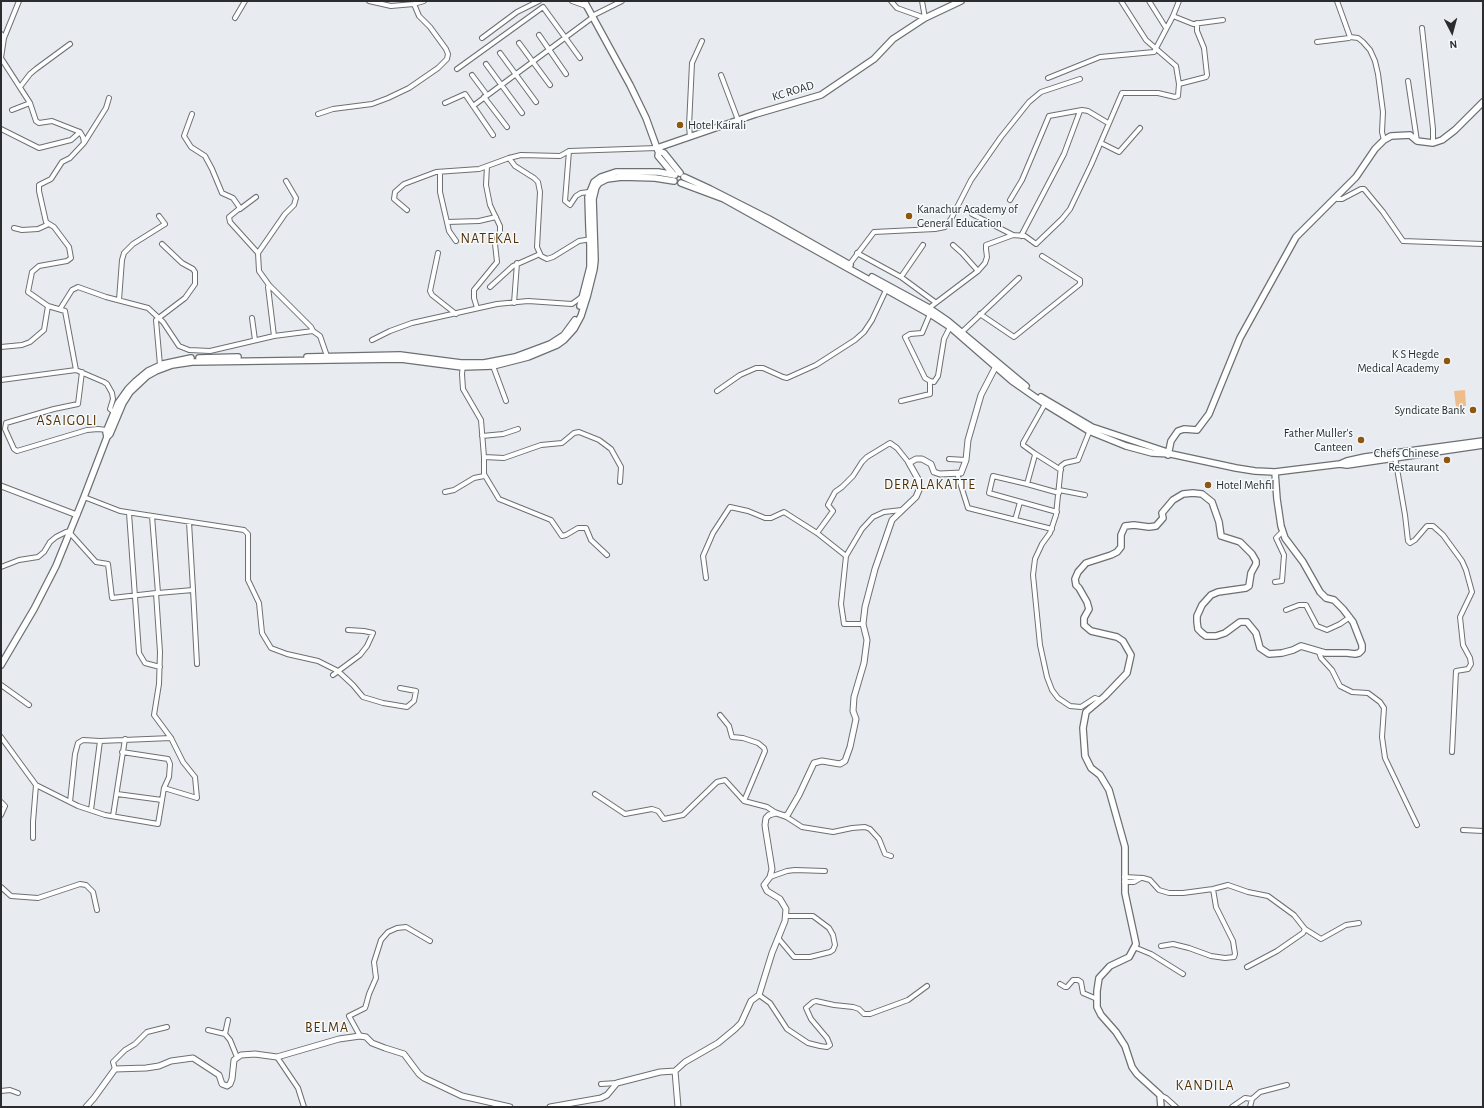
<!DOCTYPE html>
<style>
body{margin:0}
#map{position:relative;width:1484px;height:1108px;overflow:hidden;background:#e8ecf0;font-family:"Alegreya Sans",sans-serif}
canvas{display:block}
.frame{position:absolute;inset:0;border:2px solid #2b2c2e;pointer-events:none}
.north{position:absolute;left:1432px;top:12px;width:40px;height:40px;-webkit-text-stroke:3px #f5fafd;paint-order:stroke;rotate:174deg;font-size:11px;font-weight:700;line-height:16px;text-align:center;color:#2b2c2e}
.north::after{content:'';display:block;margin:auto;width:14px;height:18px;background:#2b2c2e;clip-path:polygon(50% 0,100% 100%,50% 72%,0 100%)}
</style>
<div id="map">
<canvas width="1484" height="1108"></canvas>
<div class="frame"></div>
<div class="north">N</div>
</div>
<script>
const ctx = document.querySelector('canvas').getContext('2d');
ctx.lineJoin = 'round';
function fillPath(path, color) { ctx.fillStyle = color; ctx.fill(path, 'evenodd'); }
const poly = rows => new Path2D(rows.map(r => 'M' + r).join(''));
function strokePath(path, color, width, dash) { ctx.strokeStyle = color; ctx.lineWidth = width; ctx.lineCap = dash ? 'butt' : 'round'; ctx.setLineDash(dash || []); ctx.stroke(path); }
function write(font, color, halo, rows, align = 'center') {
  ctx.font = font + ' "Alegreya Sans",sans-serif'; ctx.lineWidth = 3; ctx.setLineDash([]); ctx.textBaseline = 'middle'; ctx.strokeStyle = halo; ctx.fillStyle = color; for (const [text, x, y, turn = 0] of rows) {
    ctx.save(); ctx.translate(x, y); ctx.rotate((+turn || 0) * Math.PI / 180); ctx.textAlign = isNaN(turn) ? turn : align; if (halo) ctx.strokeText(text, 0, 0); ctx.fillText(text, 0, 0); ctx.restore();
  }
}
const green = poly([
 [1465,390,1466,406,1456,407,1454,391]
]);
const minor = poly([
 [369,1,391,6,414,4,424,1],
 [572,1,586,6],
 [891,1,897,8,925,18,922,1],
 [1149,1,1166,28],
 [1337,1,1350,37],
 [592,16,622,1],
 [1173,16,1193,24,1223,20],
 [235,18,245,1],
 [1422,28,1433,129,1433,143],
 [1,34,4,38,1,58,30,103,36,121,39,123,52,121,80,132,83,137,84,143,70,158,62,162,51,179,39,185,39,191,46,222,54,227,69,247,71,258,67,261,39,266,32,272,28,292,48,306,65,311,76,370],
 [539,35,566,74],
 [4,38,19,1],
 [482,38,517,12,539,1],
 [1317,42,1349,38,1350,37,1358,38,1363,42,1370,50,1375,61,1378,74,1383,112,1382,132,1384,140],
 [519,43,550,85],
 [500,53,536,102],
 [486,64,522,113],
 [457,69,543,7,580,58],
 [472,75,487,95],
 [721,75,738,120],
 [1048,78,1100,57,1154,52,1173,16,1179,1],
 [1408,81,1417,141],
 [1179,84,1206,77,1207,75,1204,48,1197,31,1197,23],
 [20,87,30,74,36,69,70,44],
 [484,97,507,127],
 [445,103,465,94,493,135],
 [473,106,593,17],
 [12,110,30,103],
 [192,114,184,136,191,147,205,156,212,169,222,193,233,198,240,208,229,217,230,222,258,253],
 [318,114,333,109,372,104,388,98,409,88,438,68,447,59,448,54,446,49,430,27,419,16,414,4],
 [1,129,39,148,71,140,80,132],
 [690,137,689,126,692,63,702,41],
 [84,143,106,108,109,98],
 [1101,143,1119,152,1140,128],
 [569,151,565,201,570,205,576,196,581,193,589,192],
 [509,158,515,166,534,178,538,182,540,192,537,247,541,256,547,259,553,257,579,241,592,239],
 [440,172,440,192,449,231,456,241],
 [286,181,296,198,294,205,285,214,258,253,259,271,269,285,311,327,313,331,320,336,328,359],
 [1335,198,1338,199,1342,199,1361,189,1364,189,1383,212,1403,241,1483,244],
 [1010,200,1022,180,1049,116,1082,110,1088,111,1108,123],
 [240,209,256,197],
 [407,210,394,199,395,192,404,184,436,172,479,169,509,158,521,155,560,156,569,151,657,148],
 [972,214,1013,235],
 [447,222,479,221,496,217],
 [14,228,22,230,38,229,49,224],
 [1021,236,1064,154,1080,111],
 [953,245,962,253,978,271],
 [438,253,430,291,432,295,456,314],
 [857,253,901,277,923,245],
 [849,265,874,232,935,229,945,227,951,219,971,180,1001,137,1029,102,1041,92,1080,79],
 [901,277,935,302],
 [269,285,268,287,274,336],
 [490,287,513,266,540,254],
 [119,300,122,260,124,253,133,244,165,224,159,216],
 [514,303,517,263],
 [477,308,474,298,474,290,497,262,495,244,500,232,500,226,490,205,486,185,487,166],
 [929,308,978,271,985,263,987,257,986,249,986,245,1013,235,1025,236,1036,244,1062,219,1070,209,1091,165,1122,93,1158,93,1175,97,1178,96,1179,84,1176,66,1146,40,1121,1],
 [60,309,72,290,78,287,106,297,148,308,163,322,179,346,189,350,210,351,274,336,313,331],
 [930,314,922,333,910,334,905,337,925,378,930,381,934,382,938,376,944,339,950,327],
 [980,314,1014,337,1080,284,1080,280,1042,256],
 [252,318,255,340],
 [962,332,1019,278],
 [372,340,390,331,412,323,497,304,528,301,572,304,583,296],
 [1,347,22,345,30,342,44,330,48,306],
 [160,365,156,320,185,298,195,284,195,272,193,269,182,263,162,244],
 [463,365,462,374,463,389,481,420,484,457,484,474,499,499,551,520,562,536,566,535,578,528,586,528,591,540,607,555],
 [493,366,506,401],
 [82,372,78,404,54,409,6,423,5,429,14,449,17,451,87,430,98,429,107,430],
 [1,380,76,370,104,382,107,384,112,393,113,399,110,409,115,413],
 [717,391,740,375,756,368,763,368,783,377,787,378,816,365,855,340,864,332,872,320,886,290],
 [901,401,930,394,930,381],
 [1045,404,1023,443,1023,445,1034,453,1035,455,1027,484,993,476,989,493,1057,512],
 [1090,430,1078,460,1065,463,1061,466,1056,515,1050,533,1042,544,1035,559,1033,575,1040,645,1047,677,1052,690,1058,698,1070,706,1081,707,1095,698,1101,700],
 [482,436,503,434,518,429],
 [1034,453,1061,470],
 [484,457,504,458,541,445,562,443,574,433,579,432,599,440,611,449,621,467,620,482],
 [1395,457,1405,515,1408,541,1410,543,1415,540,1427,526,1433,526,1443,535,1462,561,1466,570,1472,592,1460,617,1463,645,1470,658,1471,664,1468,669,1456,671,1452,752],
 [949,459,966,460],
 [957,473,968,508,1052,529],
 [1027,484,1059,493],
 [1059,490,1085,495],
 [445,492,454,490,474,478,484,476,484,474],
 [84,497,120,511,244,530,248,534,248,580,259,603,262,633,271,648,287,654,318,661,338,671,353,685,363,697,383,703,407,707,414,701,416,691,400,688],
 [129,513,139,653,145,663,160,667],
 [1015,520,1020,502],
 [70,533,96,562,108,564,112,598,156,593],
 [817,533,833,511,828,505,835,492,842,487,853,476,862,462,867,457,890,443,897,448,909,463],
 [1,567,19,560,38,557,44,552,50,542,56,537,66,532,71,531],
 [706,578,703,556,713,533,730,507,748,511,765,518,771,518,784,512,817,533,846,556],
 [1275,582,1282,581,1284,555,1276,538,1283,531],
 [193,590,197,664],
 [158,593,193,590,189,522],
 [1286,610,1299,605,1306,605,1317,626,1327,630,1340,624,1350,617],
 [863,624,844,624,841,604,846,556,862,529,873,517,884,512,902,510],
 [1319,652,1321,658,1332,670,1340,686,1352,692,1368,693,1380,702,1384,708,1382,737,1385,758,1417,825],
 [333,675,360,655,367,646,373,633,364,631,348,630],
 [1,685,29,705],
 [720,715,729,726,732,737,743,738,758,743,764,748,765,751,744,801],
 [1,737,36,785,78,806,105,815,158,824,164,788,197,798,195,777,183,762,171,738,154,715,159,684,160,652,156,593,158,593,152,516],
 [122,752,168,759,170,764,169,777,164,788],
 [117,794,162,800],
 [595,794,625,814,652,809,658,811,664,819,683,815,717,782,725,780,744,801,767,807,776,813],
 [1,802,5,806,1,815],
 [70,802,75,754,78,743,83,740,100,741,171,738],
 [91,810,100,741],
 [113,816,125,739],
 [785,816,802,827,833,832,852,828,865,827,870,829,879,839,885,854,891,856],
 [1463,830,1483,831],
 [33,838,33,822,36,785],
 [770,877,787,871,795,870,825,871],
 [1124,877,1143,878,1150,880,1159,890,1169,893,1183,893,1213,889,1228,885,1248,892,1268,896,1294,915,1305,929,1321,939,1346,925,1359,923],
 [1124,882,1134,882,1141,878],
 [1,887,11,896,38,898,80,884,86,885,93,892,97,910],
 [778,938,794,957,810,957,830,952,833,950,835,945,833,935,829,928,813,916,785,916],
 [1161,946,1173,944,1189,948,1211,956,1225,958,1234,957,1235,954,1233,941,1216,907,1213,889],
 [1134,947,1151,954,1183,974],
 [1247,967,1277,951,1303,933,1305,929],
 [1060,984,1065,987,1067,987,1073,980,1078,980,1081,982,1083,993,1097,999],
 [759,995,770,1003,787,1029,808,1043,820,1046,827,1047,830,1045,827,1038,811,1019,806,1008,813,1002,816,1001,834,1005,853,1007,859,1009,864,1014,870,1014,908,1000,927,986],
 [208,1030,225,1034,230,1040,237,1057],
 [225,1034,228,1020],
 [360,1036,349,1016,365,1008,366,1005,369,994,376,978,374,962,381,940,388,932,397,928,406,927,430,941],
 [277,1057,298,1088,304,1107],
 [115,1069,113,1062,125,1050,135,1044,147,1032,167,1027],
 [601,1084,617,1083],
 [1,1091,10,1090,18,1093],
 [1160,1095,1166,1098,1176,1107],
 [1232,1107,1245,1098,1252,1099],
 [1250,1107,1252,1099,1260,1092,1287,1085]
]);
const tertiary = poly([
 [1,486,77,515],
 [86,1107,94,1098,115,1069,146,1068,159,1066,171,1061,193,1058,219,1075,222,1084,227,1086,230,1084,232,1079,234,1060,241,1055,255,1054,277,1057,339,1039,360,1036,366,1037,372,1043,385,1048,404,1054,419,1074,424,1078,441,1086,462,1096,510,1107],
 [550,1107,601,1098,607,1095,617,1083,660,1072,675,1071],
 [678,1107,675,1071,685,1062,718,1043,735,1029,741,1023,751,1001,759,995,772,953,785,921,786,909,780,899,767,891,764,885,770,877,772,869,766,832,765,825,766,818,769,815,776,813,785,816,788,814,799,795,814,763,822,761,840,764,845,761,850,747,856,719,853,711,854,697,864,663,867,640,863,624,865,607,875,569,892,520,916,497,919,490,920,485,918,479,909,463,916,459,922,459,931,464,934,472,940,474,961,473,966,460,968,440,981,395,997,364]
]);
const secondary = poly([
 [584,1,630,85,646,118,658,151],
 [657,148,756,114,821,95,874,59,893,39,925,18,961,1],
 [674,175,658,156,659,151,664,153,680,173],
 [684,177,710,189,769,219,850,265],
 [681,183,724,199,930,314,950,327,1012,381,1045,404,1089,431,1126,446,1152,453,1171,454,1236,468,1255,471,1275,472,1340,464,1347,465,1483,445],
 [872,277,929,308,948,321,1026,386],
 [580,306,590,267,590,245,589,228,588,197,594,182,601,177,616,172,658,172,675,175],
 [307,357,400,355,461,363,484,363,515,357,550,344,564,335,575,320],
 [199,358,238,357],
 [1041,397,1092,427,1170,453],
 [107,437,106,432,118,403,128,389,136,381,148,371,163,364,191,358],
 [1168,455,1171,441,1178,431,1184,429,1197,430,1209,414,1240,338,1296,237,1356,177,1375,149,1384,140,1391,136,1410,135,1417,141,1433,143,1442,140,1455,130,1483,102],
 [1340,464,1347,461,1365,457,1483,441],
 [1,665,34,609,56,566,84,497,107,437,110,434,123,403,130,392,147,376,156,371,172,365,192,362,401,359,462,367,493,366,528,357,557,345,564,340,574,329,581,316,587,297,594,269,595,260,593,199,596,187,599,183,607,179,622,177,655,178,674,181],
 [1161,1107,1160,1095,1137,1074,1132,1067,1125,1046,1116,1032,1101,1015,1097,1007,1097,991,1099,978,1110,966,1129,957,1136,944,1125,893,1125,847,1109,790,1100,775,1091,768,1085,756,1083,728,1086,712,1105,696,1127,673,1131,655,1123,641,1117,637,1091,631,1084,625,1084,618,1089,609,1087,602,1079,588,1076,585,1075,579,1078,572,1086,563,1111,555,1117,552,1121,547,1121,535,1125,526,1134,525,1149,527,1156,526,1163,518,1162,513,1173,500,1183,494,1193,493,1202,494,1212,502,1219,522,1221,536,1240,542,1252,554,1256,561,1256,564,1251,573,1249,586,1246,588,1218,592,1211,595,1202,605,1197,616,1197,622,1198,629,1202,633,1206,636,1216,636,1225,633,1240,622,1247,622,1256,633,1260,648,1269,654,1282,653,1293,650,1301,646,1325,653,1347,653,1355,654,1359,653,1362,650,1362,645,1353,622,1343,609,1334,600,1326,598,1320,592,1303,562,1285,538,1281,526,1277,499,1275,472]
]);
const markers = [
 [680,125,4,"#8f560f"],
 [909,216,4,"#8f560f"],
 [1447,361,4,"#8f560f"],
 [1473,410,4,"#8f560f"],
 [1361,440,4,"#8f560f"],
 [1447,460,4,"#8f560f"],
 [1208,485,4,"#8f560f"]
];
const streetNames = [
 ["KC ROAD",793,91,-17]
];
const poiNames = [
 ["Hotel Kairali",688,125,"left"],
 ["Kanachur Academy of",917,209,"left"],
 ["General Education",917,223,"left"],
 ["K S Hegde",1439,354],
 ["Medical Academy",1439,368],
 ["Syndicate Bank",1465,410],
 ["Father Muller's",1353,433],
 ["Canteen",1353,447],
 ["Chefs Chinese",1439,453],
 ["Restaurant",1439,467],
 ["Hotel Mehfil",1216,485,"left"]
];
const quarterNames = [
 ["NATEKAL",490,239],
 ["ASAIGOLI",67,421],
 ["DERALAKATTE",930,485],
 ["BELMA",327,1028],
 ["KANDILA",1205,1086]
];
fillPath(green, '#efbc8c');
strokePath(minor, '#6c7073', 6);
strokePath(tertiary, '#6c7073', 7);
strokePath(secondary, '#6c7073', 8);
strokePath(minor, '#fff', 4);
strokePath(tertiary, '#fff', 5);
strokePath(secondary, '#fff', 5.5);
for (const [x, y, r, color] of markers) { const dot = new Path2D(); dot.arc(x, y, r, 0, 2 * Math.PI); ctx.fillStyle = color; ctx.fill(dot); strokePath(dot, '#f5fafd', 1.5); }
write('12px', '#2b2c2e', '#f5fafd', streetNames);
write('12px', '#2b2c2e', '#f5fafd', poiNames, 'right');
ctx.letterSpacing = '1px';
write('14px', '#552f00', '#f5fafd', quarterNames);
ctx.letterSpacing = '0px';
</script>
